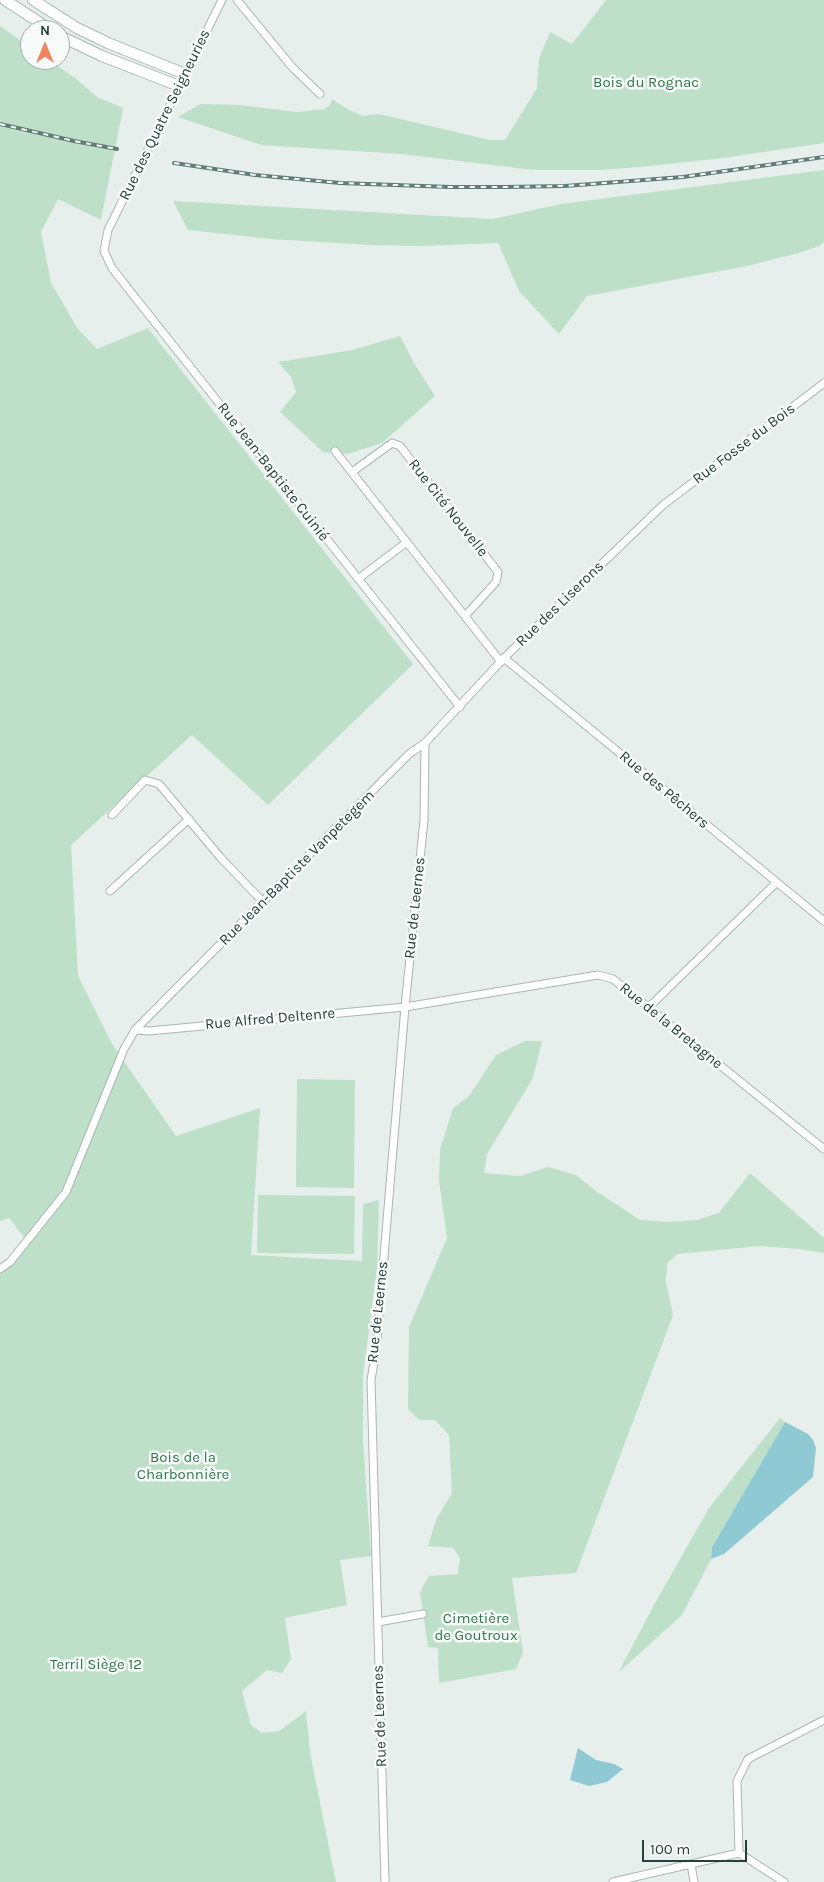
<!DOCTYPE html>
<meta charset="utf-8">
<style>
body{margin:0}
#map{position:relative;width:824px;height:1882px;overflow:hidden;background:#e6efeb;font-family:Karla,sans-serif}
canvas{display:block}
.north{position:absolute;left:20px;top:20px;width:50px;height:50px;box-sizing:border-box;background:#f7fbf9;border:1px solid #a3b1ad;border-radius:50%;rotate:0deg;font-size:14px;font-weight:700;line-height:20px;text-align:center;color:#24423a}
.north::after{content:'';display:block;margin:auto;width:18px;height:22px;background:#f4845f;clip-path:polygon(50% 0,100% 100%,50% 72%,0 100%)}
.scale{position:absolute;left:642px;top:1840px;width:105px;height:22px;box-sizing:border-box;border:2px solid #24423a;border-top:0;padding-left:6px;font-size:15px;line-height:18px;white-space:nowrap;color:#24423a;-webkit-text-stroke:4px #f7fbf9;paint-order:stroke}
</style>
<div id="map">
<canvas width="824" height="1882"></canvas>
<div class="north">N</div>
<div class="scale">100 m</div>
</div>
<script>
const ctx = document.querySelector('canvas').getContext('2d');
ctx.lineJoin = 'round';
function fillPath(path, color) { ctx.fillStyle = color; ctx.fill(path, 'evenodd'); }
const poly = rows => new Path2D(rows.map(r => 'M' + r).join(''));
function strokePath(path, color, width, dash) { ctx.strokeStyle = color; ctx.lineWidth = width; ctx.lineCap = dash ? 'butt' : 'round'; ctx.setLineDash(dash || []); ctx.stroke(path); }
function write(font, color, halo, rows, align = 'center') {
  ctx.font = font + ' Karla,sans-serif'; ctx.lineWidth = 5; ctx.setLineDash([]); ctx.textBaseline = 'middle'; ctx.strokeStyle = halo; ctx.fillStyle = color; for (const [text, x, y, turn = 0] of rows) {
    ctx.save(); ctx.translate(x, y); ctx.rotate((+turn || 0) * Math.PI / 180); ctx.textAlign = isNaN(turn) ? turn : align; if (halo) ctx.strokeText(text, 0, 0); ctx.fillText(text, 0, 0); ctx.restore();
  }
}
const green = poly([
 [606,0,824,0,824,143,723,158,651,166,601,170,534,170,401,154,261,145,178,117,200,104,240,105,297,112,324,109,330,105,332,99,349,110,363,116,379,114,490,140,505,140,537,88,539,59,550,32,572,44],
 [0,26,30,47,30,60,49,60,75,78,97,97,123,108,101,220,58,199,41,232,51,283,78,329,97,349,148,328,413,664,268,805,192,735,71,845,78,976,112,1044,176,1136,260,1108,251,1255,362,1261,363,1204,379,1200,377,1268,363,1376,363,1441,371,1556,340,1560,347,1605,285,1618,291,1659,282,1673,267,1670,242,1691,251,1725,262,1733,279,1731,306,1711,310,1752,336,1882,0,1882,0,1269,27,1241,9,1218,0,1221],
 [824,170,824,242,819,246,799,253,747,266,587,296,559,334,519,291,498,243,422,246,371,245,270,239,188,230,173,201,493,219,561,204],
 [400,336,414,363,435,396,382,443,348,454,323,452,280,412,296,392,291,377,278,362,352,350],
 [525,1041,542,1041,533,1078,487,1154,484,1173,520,1176,548,1167,576,1175,596,1191,640,1220,668,1222,697,1220,719,1213,750,1173,824,1238,824,1253,799,1249,759,1246,677,1254,667,1264,666,1282,673,1315,576,1573,512,1578,523,1653,516,1669,439,1683,438,1648,428,1647,420,1592,429,1576,458,1574,460,1558,453,1548,428,1546,436,1520,452,1493,449,1435,435,1420,419,1420,408,1409,409,1327,447,1238,439,1180,440,1150,453,1108,469,1096,496,1055],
 [297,1079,355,1080,354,1188,296,1187],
 [258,1195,355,1196,354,1254,257,1253],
 [780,1418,785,1422,712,1547,711,1559,682,1615,618,1673,654,1605,709,1508]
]);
const water = poly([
 [785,1422,808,1434,813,1440,816,1448,813,1477,724,1554,711,1559,712,1547],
 [578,1748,596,1760,614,1764,623,1769,607,1782,589,1786,570,1780]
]);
const street = poly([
 [222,0,108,230,104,251,112,268,130,291,460,707],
 [237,0,292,67,320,94],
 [335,451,501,662],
 [352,472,392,443,400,446,498,572,496,582,465,616],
 [358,579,407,542],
 [504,658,824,921],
 [112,815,145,780,159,784,220,857,263,902],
 [110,891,189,819],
 [649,1007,776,883],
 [135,1030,149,1031,405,1007,598,975,613,979,824,1149],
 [0,1269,10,1262,66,1192,124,1049,135,1030,409,754,425,743,504,658,663,505,824,383],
 [378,1622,423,1614],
 [739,1853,737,1781,748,1759,824,1720],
 [739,1853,784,1882],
 [691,1864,694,1882],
 [385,1882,371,1380,376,1351,405,1007,424,820,425,743],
 [613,1882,739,1853]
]);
const secondary = poly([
 [5,0,51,30],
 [33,0,77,28,108,43,185,74],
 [60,36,102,56,179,86]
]);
const rail = poly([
 [0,124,74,141,117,149],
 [174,163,255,175,340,183,450,187,506,187,565,186,683,177,824,157]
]);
const parkNames = [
 ["Bois du Rognac",646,83],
 ["Bois de la",183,1458],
 ["Charbonnière",183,1475],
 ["Cimetière",476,1619],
 ["de Goutroux",476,1636],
 ["Terril Siège 12",96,1665]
];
const streetNames = [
 ["Rue des Quatre Seigneuries",165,115,-64],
 ["Rue Fosse du Bois",744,444,-37],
 ["Rue Jean-Baptiste Cuinié",273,472,52],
 ["Rue Cité Nouvelle",448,508,52],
 ["Rue des Liserons",560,604,-44],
 ["Rue des Pêchers",664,790,40],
 ["Rue Jean-Baptiste Vanpetegem",297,868,-45],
 ["Rue de Leernes",415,908,-84],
 ["Rue Alfred Deltenre",270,1019,-5],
 ["Rue de la Bretagne",671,1026,39],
 ["Rue de Leernes",378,1312,-84],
 ["Rue de Leernes",380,1716,-92]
];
fillPath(green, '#bfe0c8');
fillPath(water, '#8ec9d4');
strokePath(street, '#a8b8b2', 9);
strokePath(secondary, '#a4bbb3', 12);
strokePath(street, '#fff', 7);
strokePath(secondary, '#fff', 10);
strokePath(rail, '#5f7d75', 4);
strokePath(rail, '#f7fbf9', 2, [5.5]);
write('15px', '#2d7a4b', '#f7fbf9', parkNames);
write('15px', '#24423a', '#f7fbf9', streetNames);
</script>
